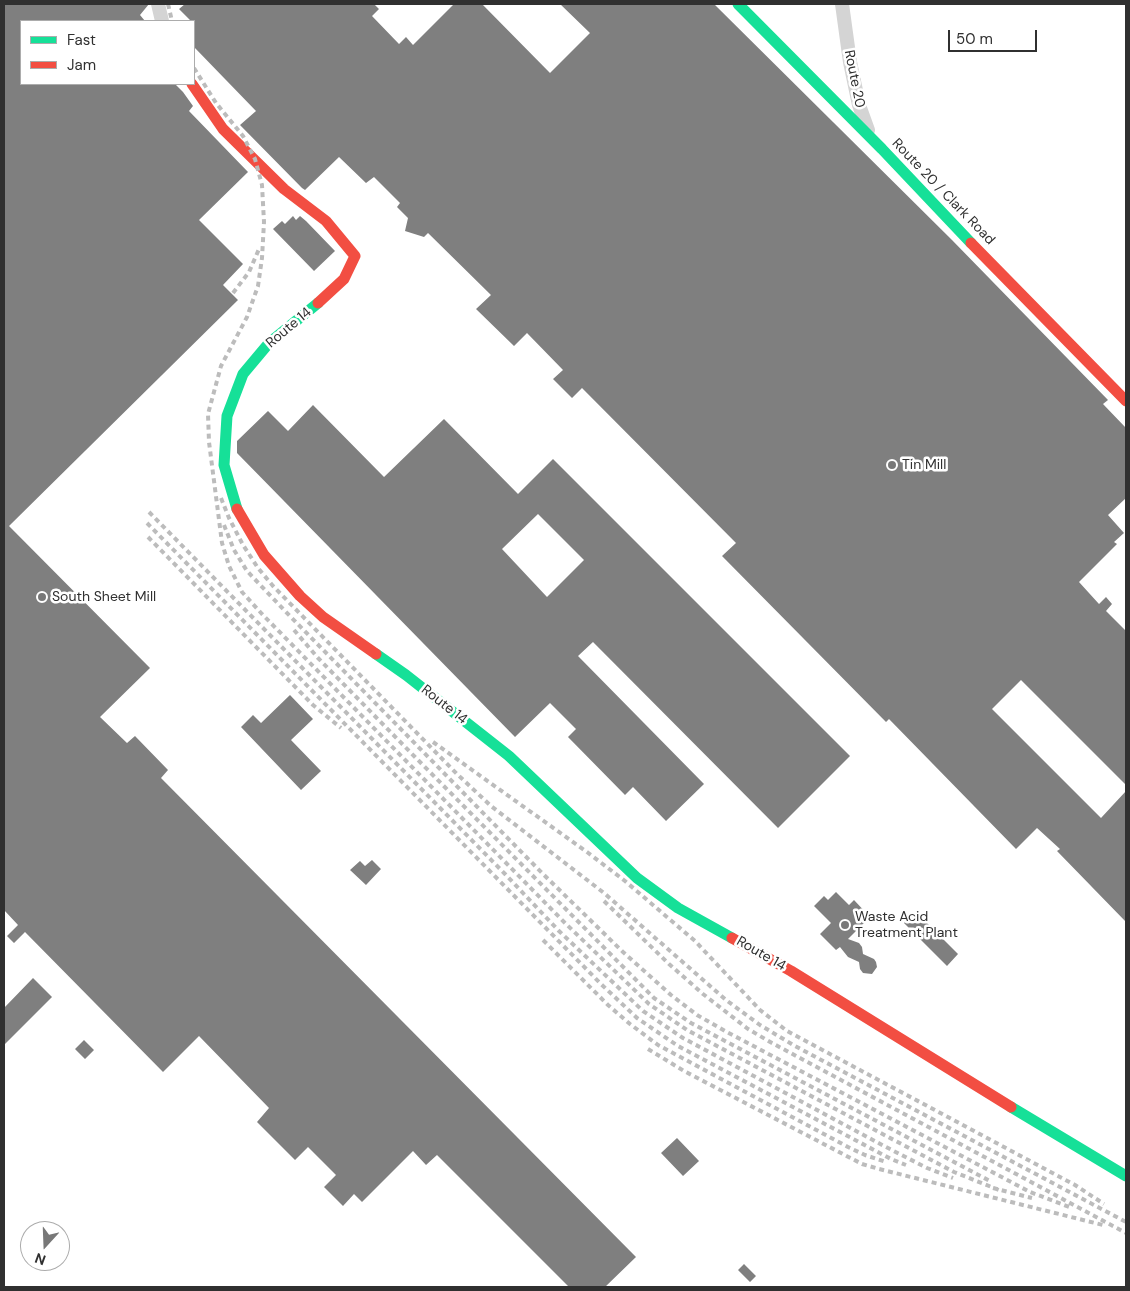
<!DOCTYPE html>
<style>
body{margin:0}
#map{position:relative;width:1130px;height:1291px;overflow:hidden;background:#fff;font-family:"DM Sans",sans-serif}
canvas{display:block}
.frame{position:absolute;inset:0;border:5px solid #303030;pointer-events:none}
.legend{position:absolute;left:20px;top:20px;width:175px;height:65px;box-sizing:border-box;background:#fff;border:1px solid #acacac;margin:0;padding:6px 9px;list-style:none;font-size:15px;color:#303030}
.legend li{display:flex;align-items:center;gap:10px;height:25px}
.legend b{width:25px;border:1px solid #acacac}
.north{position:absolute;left:20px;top:1221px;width:50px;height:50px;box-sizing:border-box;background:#fff;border:1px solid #acacac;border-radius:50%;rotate:200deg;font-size:14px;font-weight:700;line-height:20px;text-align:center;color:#303030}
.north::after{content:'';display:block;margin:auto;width:18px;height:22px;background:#787878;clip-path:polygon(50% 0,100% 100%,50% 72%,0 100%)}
.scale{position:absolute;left:948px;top:30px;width:89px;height:22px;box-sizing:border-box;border:2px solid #303030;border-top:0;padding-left:6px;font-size:15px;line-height:18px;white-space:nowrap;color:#303030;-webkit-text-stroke:4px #fff;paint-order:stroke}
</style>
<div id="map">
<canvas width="1130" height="1291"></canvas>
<div class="frame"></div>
<ul class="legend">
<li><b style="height:6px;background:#16e098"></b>Fast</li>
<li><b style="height:6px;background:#f24e42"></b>Jam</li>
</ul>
<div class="north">N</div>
<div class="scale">50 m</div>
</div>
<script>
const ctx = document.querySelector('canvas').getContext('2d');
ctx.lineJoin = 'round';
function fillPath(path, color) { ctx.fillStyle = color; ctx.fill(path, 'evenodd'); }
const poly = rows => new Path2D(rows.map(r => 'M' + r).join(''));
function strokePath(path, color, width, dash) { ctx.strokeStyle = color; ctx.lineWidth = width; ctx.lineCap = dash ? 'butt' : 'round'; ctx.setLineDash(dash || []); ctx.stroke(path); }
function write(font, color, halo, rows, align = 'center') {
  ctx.font = font + ' "DM Sans",sans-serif'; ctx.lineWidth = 5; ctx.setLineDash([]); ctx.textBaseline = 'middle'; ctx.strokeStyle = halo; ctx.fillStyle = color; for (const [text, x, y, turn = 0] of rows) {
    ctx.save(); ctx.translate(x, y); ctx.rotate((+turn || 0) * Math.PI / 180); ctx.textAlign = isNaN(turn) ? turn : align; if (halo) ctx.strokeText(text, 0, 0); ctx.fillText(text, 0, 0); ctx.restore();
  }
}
const building = poly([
 [4,4,149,4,140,15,145,21,21,21,21,84,175,84,183,92,193,106,189,111,248,172,199,220,243,264,223,285,238,300,9,526,150,668,100,717,127,743,135,736,168,770,161,778,636,1257,605,1287,569,1287,437,1155,426,1165,413,1151,362,1202,354,1194,343,1206,324,1187,336,1175,308,1147,295,1160,257,1122,269,1108,199,1036,163,1072,25,932,14,943,7,936,18,925,4,910],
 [185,4,374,4,379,9,372,16,399,44,406,37,413,45,454,4,482,4,550,73,590,33,560,4,714,4,952,240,1108,400,1103,404,1126,428,1126,498,1108,515,1124,533,1114,542,1117,544,1079,582,1099,604,1106,597,1112,604,1106,611,1126,631,1126,785,1021,680,992,709,1101,818,1126,791,1126,922,1057,851,1060,849,1037,828,1016,849,889,719,886,722,722,556,736,543,582,388,572,398,553,379,563,370,527,333,514,346,476,309,491,295,428,233,424,237,405,231,408,218,397,207,400,203,374,177,366,183,339,157,305,190,302,188,240,125,256,111,194,47,194,21,191,21,179,9],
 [293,216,296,220,300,216,306,221,335,251,314,271,273,229,282,221,285,224],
 [313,405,384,477,444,419,518,494,553,459,850,756,778,828,593,642,578,656,704,784,666,821,633,787,625,795,568,737,576,729,550,703,515,737,237,453,237,441,268,411,288,431],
 [538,514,584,560,547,597,502,549],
 [290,695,313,719,291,740,321,771,301,790,241,727,253,715,261,723],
 [372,860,381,869,366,885,350,870,360,861,365,866],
 [836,892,849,905,854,900,870,917,848,939,859,943,862,947,863,954,874,959,876,962,877,967,872,974,863,973,860,969,859,962,848,957,840,947,836,950,820,934,831,923,814,906,824,896,828,900],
 [916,912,958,954,947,966,904,923],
 [33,978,52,997,4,1045,4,1008],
 [84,1040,94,1050,85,1059,75,1049],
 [677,1138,699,1161,683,1176,661,1153],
 [744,1264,756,1276,750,1282,738,1270]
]);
const street = poly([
 [158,4,162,21],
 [842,4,850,62,859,105,868,130]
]);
const fast = poly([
 [738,4,882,149,971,243],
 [237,509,224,465,227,416,243,374,269,343,318,303],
 [376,654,406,675,509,756,637,878,678,908,732,938],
 [1011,1107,1126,1176]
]);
const jam = poly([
 [192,84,223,129,284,189,326,221,355,256,344,279,318,303],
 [971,243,1126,401],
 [237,509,264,555,300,596,323,617,376,654],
 [732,938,791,971,1011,1107]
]);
const rail = poly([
 [168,4,172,21],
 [194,68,216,103,243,136,255,159,262,185,264,222,262,258,258,286,247,317,221,366,208,414,209,442,222,543,229,566,242,592,262,614,565,923,649,1004,687,1030,954,1172,999,1190],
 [233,293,249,272,259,249],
 [221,498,229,518,243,545,258,568,273,586,457,774,491,806,604,893,726,1000,760,1025,795,1046,1126,1222],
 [149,512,505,874,559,931,643,1011,683,1038,884,1146,927,1168,953,1178],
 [147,523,601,984,637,1018,678,1046,891,1159,906,1165],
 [224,525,234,550,247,571,285,611,542,873,623,952,671,995,697,1015,725,1031,1030,1192,1072,1208],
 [148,537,313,705,341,728],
 [294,630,318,658,415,757,654,998,691,1023,990,1181],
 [433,742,587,852,625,881,695,941,760,1010,787,1031,1075,1185,1104,1204],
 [604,901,669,964,703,994,748,1029,772,1043,1126,1233],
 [543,940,608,1005,630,1024,658,1045,848,1147,865,1155,886,1162],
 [648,1049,684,1071,862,1164,879,1169,1103,1225],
 [993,1188,1032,1198]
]);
const markers = [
 [892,465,5,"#787878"],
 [42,597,5,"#787878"],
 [845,925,5,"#787878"]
];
const streetNames = [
 ["Route 20",854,79,79],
 ["Route 20 / Clark Road",943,192,46],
 ["Route 14",289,328,-40],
 ["Route 14",444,705,38],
 ["Route 14",761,954,30]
];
const poiNames = [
 ["Tin Mill",902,465],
 ["South Sheet Mill",52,597],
 ["Waste Acid",855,917],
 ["Treatment Plant",855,933]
];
fillPath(building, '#7f7f7f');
strokePath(street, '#d4d4d4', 14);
strokePath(fast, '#16e098', 11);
strokePath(jam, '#f24e42', 11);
strokePath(rail, '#bcbcbc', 4, [5, 4]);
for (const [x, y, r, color] of markers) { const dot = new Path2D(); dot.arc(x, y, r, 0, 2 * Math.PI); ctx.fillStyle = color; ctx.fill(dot); strokePath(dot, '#fff', 2); }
write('14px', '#303030', '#fff', streetNames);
write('14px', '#303030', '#fff', poiNames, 'left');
</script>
